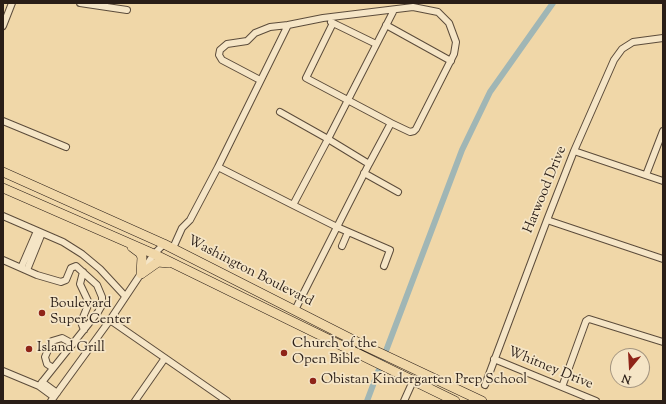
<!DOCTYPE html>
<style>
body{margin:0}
#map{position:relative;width:666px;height:404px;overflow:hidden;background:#f0d7a8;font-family:"Sorts Mill Goudy",serif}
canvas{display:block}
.frame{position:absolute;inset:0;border:4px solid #2a1e17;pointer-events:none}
.north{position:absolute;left:610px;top:348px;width:40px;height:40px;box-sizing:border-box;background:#f5e5c6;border:1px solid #a49580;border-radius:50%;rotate:198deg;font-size:11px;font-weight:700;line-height:16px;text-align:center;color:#2a1e17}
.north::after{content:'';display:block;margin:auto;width:14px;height:18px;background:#8f2418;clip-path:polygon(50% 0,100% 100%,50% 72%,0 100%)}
</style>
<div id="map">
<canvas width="666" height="404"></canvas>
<div class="frame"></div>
<div class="north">N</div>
</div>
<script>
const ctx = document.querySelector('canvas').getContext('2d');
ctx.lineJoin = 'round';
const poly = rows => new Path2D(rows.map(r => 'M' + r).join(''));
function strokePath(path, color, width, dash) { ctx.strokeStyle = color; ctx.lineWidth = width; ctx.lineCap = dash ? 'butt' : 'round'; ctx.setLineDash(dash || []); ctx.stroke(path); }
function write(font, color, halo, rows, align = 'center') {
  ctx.font = font + ' "Sorts Mill Goudy",serif'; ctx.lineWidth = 3.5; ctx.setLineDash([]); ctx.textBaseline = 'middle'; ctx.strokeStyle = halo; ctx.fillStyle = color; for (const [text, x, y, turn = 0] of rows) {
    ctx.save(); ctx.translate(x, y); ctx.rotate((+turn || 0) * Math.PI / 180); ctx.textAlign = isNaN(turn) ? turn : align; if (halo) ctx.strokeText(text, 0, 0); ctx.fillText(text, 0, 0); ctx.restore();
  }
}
const canal = poly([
 [367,401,462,150,490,92,553,3]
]);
const minor = poly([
 [80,3,127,10],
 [331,22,376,44],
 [333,23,306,78,391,123],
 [386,25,451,61],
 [3,26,12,3],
 [260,80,222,60,219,55,220,50,227,44,247,41,255,33,270,27,288,25],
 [280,112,328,139,394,10],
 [3,121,66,147],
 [574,151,663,181],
 [369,164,337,227,390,250,384,266],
 [218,167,288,25,323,18,413,7,438,12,449,23,456,42,454,54,416,129,414,131,410,132,391,123,369,164,328,139,293,205],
 [364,173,398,192],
 [646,175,663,131],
 [3,216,63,242,82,254,100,269,125,296],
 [547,220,663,259],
 [342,246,348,232],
 [173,248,182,228,190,220,218,167,293,205,337,227,295,310],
 [3,260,37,275,61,282,66,280,71,268,76,266,97,285,102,297,102,305,98,312,39,386],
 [21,268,37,231],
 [27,270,42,233],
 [83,272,80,284,89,303,81,322,84,330],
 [110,320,227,401],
 [494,359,596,401],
 [53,368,47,364,45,357,52,341,62,338,73,344],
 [3,371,39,386,54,397],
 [42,382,57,393],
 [485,385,547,220,574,151,614,60,622,49,633,42,663,38],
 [562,387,586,321,589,319,663,342],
 [51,401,110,320,154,254,164,244],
 [135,401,165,358],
 [404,401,413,381]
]);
const highway = poly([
 [3,172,164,244,363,345,482,401],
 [3,188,154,254,455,401],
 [132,247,140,253,142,257,141,274],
 [141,274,158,262,168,263]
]);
const markers = [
 [42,313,4,"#8f2418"],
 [29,349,4,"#8f2418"],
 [284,353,4,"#8f2418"],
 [313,381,4,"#8f2418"]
];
const streetNames = [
 ["Harwood Drive",546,190,-68],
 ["Washington Boulevard",250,272,27],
 ["Whitney Drive",550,369,22]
];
const poiNames = [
 ["Boulevard",50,305],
 ["Super Center",50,321],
 ["Church of the",292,345],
 ["Open Bible",292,361],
 ["Island Grill",37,349],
 ["Obistan Kindergarten Prep School",321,381]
];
strokePath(canal, '#a0b6b5', 6);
strokePath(minor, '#5c4c3b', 8);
strokePath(highway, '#2a1e17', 10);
strokePath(minor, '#f5e5c6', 6);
strokePath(highway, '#f0d7a8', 9);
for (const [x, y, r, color] of markers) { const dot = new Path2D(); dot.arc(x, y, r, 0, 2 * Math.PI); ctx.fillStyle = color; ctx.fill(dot); strokePath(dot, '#f5e5c6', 1.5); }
write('14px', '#2a1e17', '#f5e5c6', streetNames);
write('14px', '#2a1e17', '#f5e5c6', poiNames, 'left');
</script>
